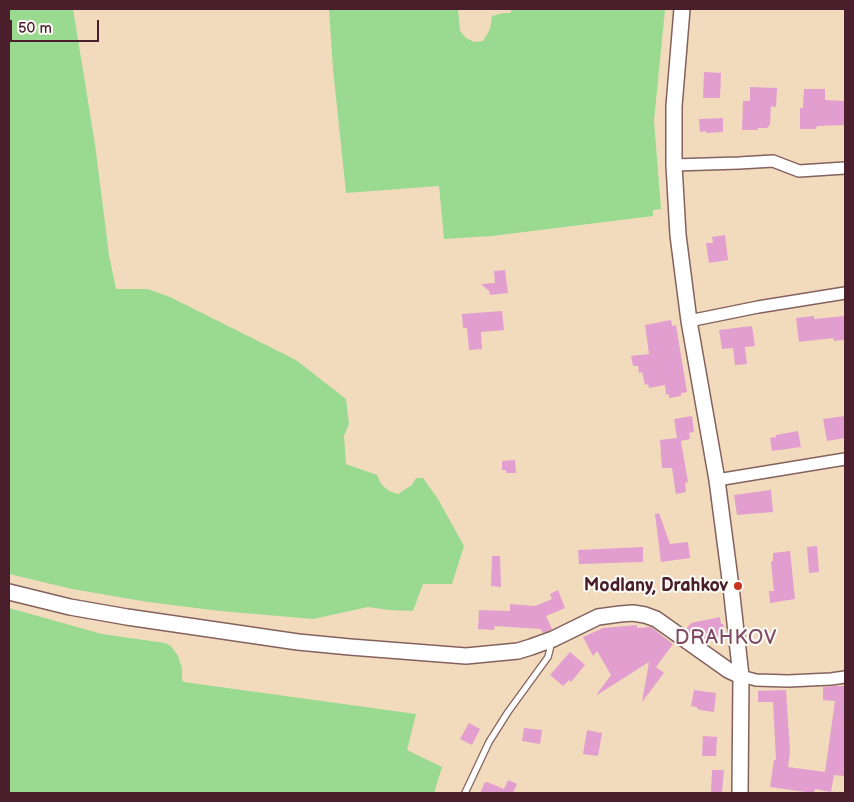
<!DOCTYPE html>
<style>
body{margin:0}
#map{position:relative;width:854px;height:802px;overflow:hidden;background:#f2dbbd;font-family:"Balsamiq Sans",sans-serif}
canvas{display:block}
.frame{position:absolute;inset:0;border:10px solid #4a1f2b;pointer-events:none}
.scale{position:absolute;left:10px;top:20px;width:89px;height:22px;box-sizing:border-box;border:2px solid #4a1f2b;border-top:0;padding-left:6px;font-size:15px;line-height:18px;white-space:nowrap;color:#4a1f2b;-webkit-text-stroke:4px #fdfcf7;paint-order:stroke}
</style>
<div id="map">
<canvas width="854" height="802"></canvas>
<div class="frame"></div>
<div class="scale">50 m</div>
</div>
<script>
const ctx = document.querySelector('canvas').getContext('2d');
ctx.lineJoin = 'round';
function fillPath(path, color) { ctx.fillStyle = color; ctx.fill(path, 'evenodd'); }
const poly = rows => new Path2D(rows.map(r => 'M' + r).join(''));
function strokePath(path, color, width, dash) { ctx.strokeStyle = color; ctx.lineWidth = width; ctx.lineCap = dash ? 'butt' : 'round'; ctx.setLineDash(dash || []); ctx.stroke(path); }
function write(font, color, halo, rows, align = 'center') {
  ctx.font = font + ' "Balsamiq Sans",sans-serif'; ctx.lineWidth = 4; ctx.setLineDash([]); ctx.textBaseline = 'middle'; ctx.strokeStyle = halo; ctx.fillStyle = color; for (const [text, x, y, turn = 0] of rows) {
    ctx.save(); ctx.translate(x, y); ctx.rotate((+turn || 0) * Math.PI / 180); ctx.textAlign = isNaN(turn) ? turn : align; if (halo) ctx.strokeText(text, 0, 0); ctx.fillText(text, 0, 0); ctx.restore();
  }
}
const green = poly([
 [9,9,73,9,95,144,109,255,116,289,148,289,170,297,296,360,346,399,349,424,344,436,346,464,377,475,381,484,389,491,398,494,412,485,416,478,423,478,438,499,464,546,452,584,423,584,413,611,389,610,368,607,313,619,220,611,148,602,72,589,9,574],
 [329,9,458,9,460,31,466,38,474,42,483,41,490,29,492,16,503,13,511,13,511,9,665,9,654,121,661,209,653,210,653,216,492,236,444,239,439,186,346,193,333,69],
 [9,608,102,634,165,643,171,646,178,656,182,668,182,680,184,682,416,714,407,750,442,767,434,793,9,793]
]);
const building = poly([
 [704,72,721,73,720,98,703,98],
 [750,87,777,88,776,107,771,106,770,125,767,128,758,128,758,130,742,130,743,101,750,101],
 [804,89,825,89,825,100,845,101,845,125,817,126,816,129,800,129,800,108,803,108],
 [723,118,723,132,706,133,706,131,700,132,699,119],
 [725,235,728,260,709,263,706,243,713,243,712,237],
 [505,270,508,293,490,295,489,291,481,284,495,283,494,271],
 [502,311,504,330,481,332,482,349,469,350,467,328,463,328,462,314],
 [814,316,814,319,845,316,845,340,834,341,833,338,799,342,796,318],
 [671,320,672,326,676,325,687,392,681,393,681,396,669,398,669,394,666,395,665,385,649,388,648,384,645,385,642,372,639,373,638,366,633,366,631,356,649,354,645,325],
 [752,326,755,346,745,347,747,364,735,365,733,348,722,349,719,330],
 [692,416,694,432,689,433,690,439,681,441,687,476,688,482,685,483,686,492,676,494,672,468,662,468,660,440,677,438,674,419],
 [845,416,845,438,827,441,823,419],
 [798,431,801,447,772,451,770,438,776,437,776,435],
 [515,460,516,473,506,473,506,470,502,470,502,461],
 [771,490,773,512,737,515,734,495],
 [659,513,670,544,688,542,690,558,661,562,655,514],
 [817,546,819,572,809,573,807,547],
 [643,547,643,562,579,564,578,550],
 [790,551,795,599,770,603,769,591,774,591,771,562,773,561,773,553],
 [492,556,500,556,501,587,491,586],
 [558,590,565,608,546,616,552,629,551,630,543,633,541,629,495,626,494,630,478,629,479,610,510,611,510,604,535,606,552,599,550,594],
 [720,617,721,624,723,624,725,635,702,640,686,629,691,623],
 [637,625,637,628,651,627,673,644,656,667,664,673,642,702,649,662,597,695,597,694,611,675,597,651,593,656,583,637,603,628],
 [570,652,585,665,571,682,569,680,563,686,550,675],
 [834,686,845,686,845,769,844,776,834,775,831,792,815,789,814,793,813,793,770,787,774,760,776,760,773,702,758,702,758,691,786,690,790,752,788,767,825,772,835,701,823,700,823,687],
 [694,690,716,693,714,712,699,710,699,709,697,709,697,707,691,706],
 [469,723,480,729,472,745,460,739],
 [524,728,542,730,540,744,522,741],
 [587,730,602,733,598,756,583,754],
 [703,736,717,737,716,756,702,756],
 [712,770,724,770,722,793,711,793],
 [508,780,517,784,513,793,480,793,485,782,487,783,487,782,504,789]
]);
const service = poly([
 [465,793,489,742,508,712,548,657,552,641]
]);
const minor = poly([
 [674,165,739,163,773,161,799,171,845,168],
 [689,321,758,307,845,293],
 [717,480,845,459],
 [741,676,756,680,788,681,831,679,845,677]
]);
const tertiary = poly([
 [682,9,674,106,674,165,678,235,689,321,717,480,731,587,741,676,740,793],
 [9,592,70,607,127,617,298,642,350,647,466,656,518,651,531,647,553,639,598,617,620,614,633,613,645,615,656,619,728,670,741,676]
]);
const markers = [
 [738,586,5,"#c8321e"]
];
const poiNames = [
 ["Modlany, Drahkov",728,586]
];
const quarterNames = [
 ["DRAHKOV",726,639]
];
fillPath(green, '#9ada90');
fillPath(building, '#e19ece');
strokePath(service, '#85615e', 8);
strokePath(minor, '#85615e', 14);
strokePath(tertiary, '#85615e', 18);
strokePath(service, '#fff', 5.5);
strokePath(minor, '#fff', 11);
strokePath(tertiary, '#fff', 15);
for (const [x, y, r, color] of markers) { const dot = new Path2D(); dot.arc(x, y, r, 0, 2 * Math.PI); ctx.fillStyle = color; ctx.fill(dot); strokePath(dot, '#fdfcf7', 2); }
write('bold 18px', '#4a1f2b', '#fdfcf7', poiNames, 'right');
ctx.letterSpacing = '1px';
write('20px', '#7f4b64', '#fdfcf7', quarterNames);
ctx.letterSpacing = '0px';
</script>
